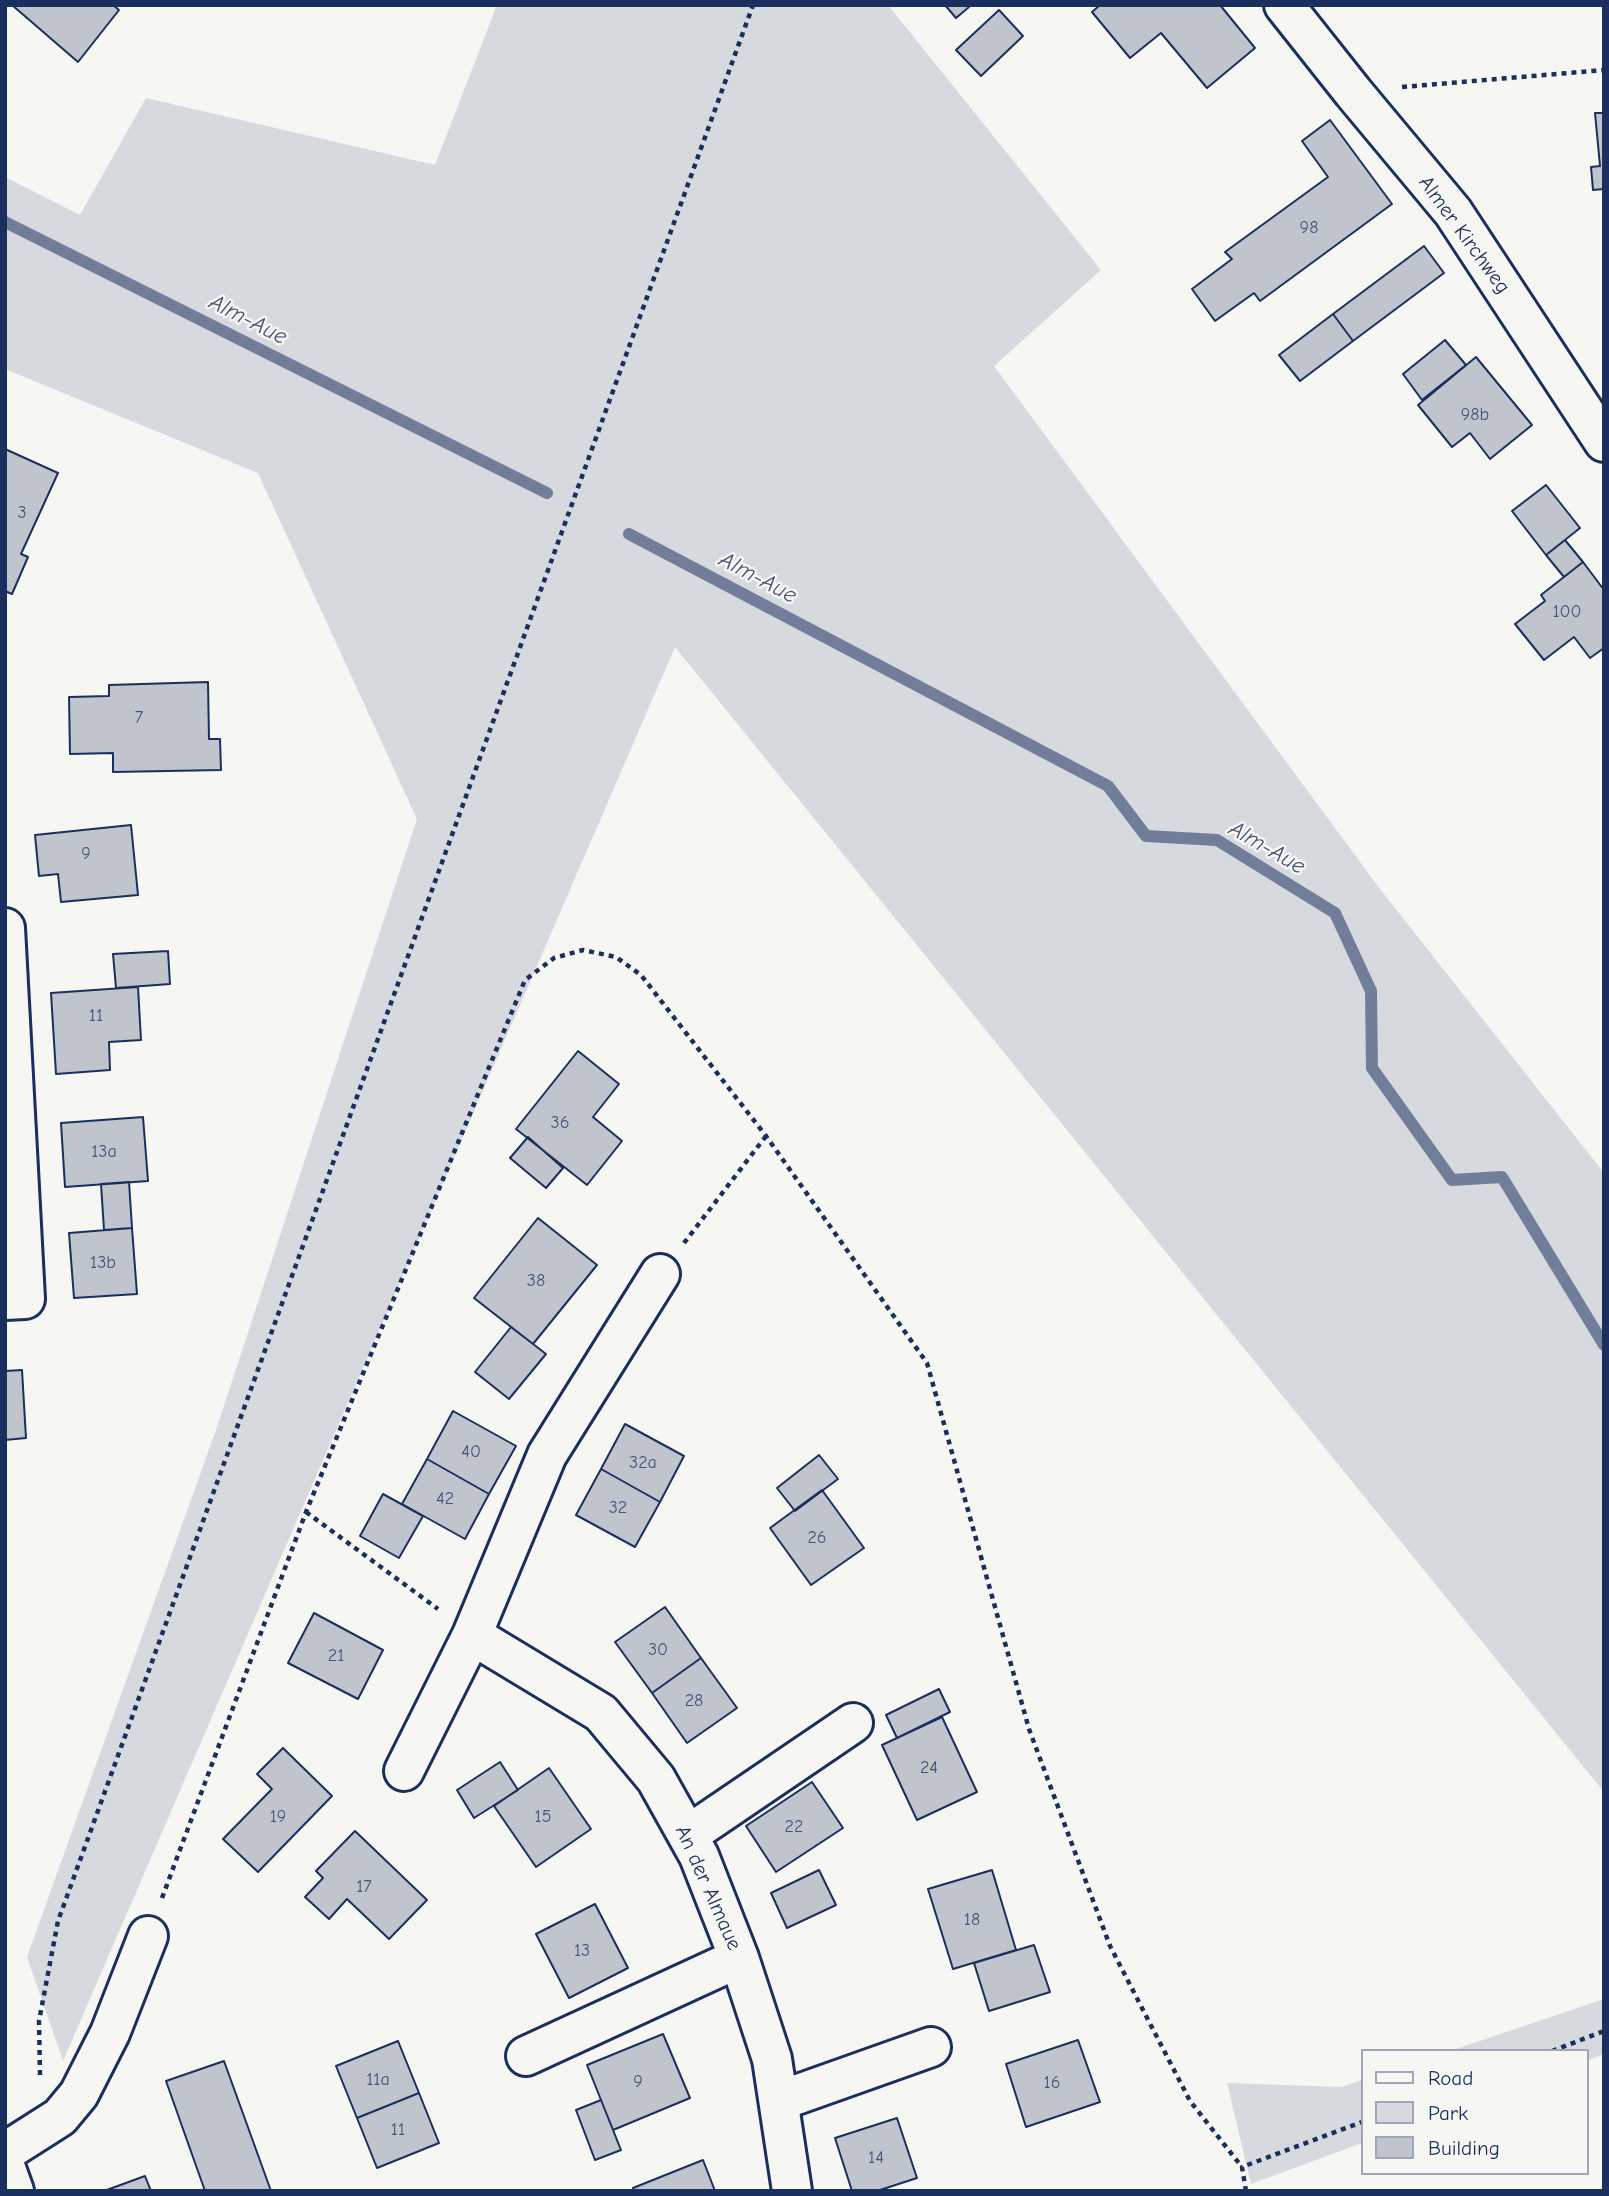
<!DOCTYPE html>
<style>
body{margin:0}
#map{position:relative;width:1609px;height:2196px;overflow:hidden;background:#f6f6f2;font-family:"Comic Neue",sans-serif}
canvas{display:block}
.frame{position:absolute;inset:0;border:7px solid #1b2f5e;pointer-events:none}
.legend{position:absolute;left:1361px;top:2049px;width:228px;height:126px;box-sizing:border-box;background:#f6f6f2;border:2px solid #9ea6b7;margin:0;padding:9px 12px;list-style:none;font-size:21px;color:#1b2f5e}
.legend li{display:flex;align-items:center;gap:14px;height:35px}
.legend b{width:35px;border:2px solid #9ea6b7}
</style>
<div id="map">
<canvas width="1609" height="2196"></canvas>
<div class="frame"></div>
<ul class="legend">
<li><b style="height:9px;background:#f6f6f2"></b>Road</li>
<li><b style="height:19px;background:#d6d9dd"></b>Park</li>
<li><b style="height:19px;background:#c0c4cd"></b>Building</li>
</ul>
</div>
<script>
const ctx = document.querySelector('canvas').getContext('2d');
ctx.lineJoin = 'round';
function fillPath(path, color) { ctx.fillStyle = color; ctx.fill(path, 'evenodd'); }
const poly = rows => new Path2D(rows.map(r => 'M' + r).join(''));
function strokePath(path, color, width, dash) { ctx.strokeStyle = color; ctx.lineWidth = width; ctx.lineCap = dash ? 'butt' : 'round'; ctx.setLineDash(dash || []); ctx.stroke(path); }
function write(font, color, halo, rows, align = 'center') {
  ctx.font = font + ' "Comic Neue",sans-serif'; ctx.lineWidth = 5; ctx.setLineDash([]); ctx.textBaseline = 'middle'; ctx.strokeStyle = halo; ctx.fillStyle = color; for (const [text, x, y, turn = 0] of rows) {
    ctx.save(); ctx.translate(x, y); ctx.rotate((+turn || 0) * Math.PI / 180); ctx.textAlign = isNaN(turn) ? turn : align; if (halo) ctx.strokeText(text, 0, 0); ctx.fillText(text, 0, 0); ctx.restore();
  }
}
const green = poly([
 [497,5,888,5,1101,270,994,366,1380,889,1604,1173,1604,1792,675,647,63,2061,27,1957,216,1430,417,819,258,473,5,369,5,177,80,215,146,98,435,165],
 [1604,1999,1604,2054,1586,2061,1586,2051,1450,2051],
 [1362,2080,1362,2143,1251,2184,1227,2083,1342,2087]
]);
const stream = poly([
 [5,222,547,493],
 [629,534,1108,786,1146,836,1217,840,1335,913,1371,991,1372,1068,1452,1180,1502,1177,1604,1345]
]);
const building = poly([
 [12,5,113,5,119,10,78,62,12,5],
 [945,5,967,5,969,7,956,18,945,5],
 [1100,5,1220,5,1255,48,1207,88,1161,33,1130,58,1092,12,1100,5],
 [999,10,1023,36,981,76,956,50,999,10],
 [1595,113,1604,113,1604,189,1593,190,1591,167,1600,166,1595,113],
 [1330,120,1392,204,1260,301,1254,293,1215,321,1192,289,1232,259,1225,252,1328,177,1302,141,1330,120],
 [1424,246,1444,273,1353,341,1333,314,1424,246],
 [1333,314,1353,341,1300,381,1279,355,1333,314],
 [1445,340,1466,365,1422,400,1403,374,1445,340],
 [1476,357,1532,425,1490,459,1470,433,1452,447,1418,405,1476,357],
 [5,449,58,473,21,554,28,557,12,594,5,591,5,449],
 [1546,485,1580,528,1546,555,1512,511,1546,485],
 [1565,540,1583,562,1564,577,1546,555,1565,540],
 [1583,562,1604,590,1604,648,1590,658,1574,637,1544,660,1515,624,1545,601,1541,595,1583,562],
 [208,682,209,739,220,739,221,770,113,772,113,753,70,754,69,697,109,696,109,685,208,682],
 [131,825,138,895,61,902,58,874,39,876,35,835,131,825],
 [168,951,170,984,116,988,113,954,168,951],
 [138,987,141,1040,109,1042,110,1070,56,1074,51,993,138,987],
 [578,1051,619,1084,593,1117,622,1141,587,1185,516,1129,578,1051],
 [143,1117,148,1181,65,1187,61,1123,143,1117],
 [528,1137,563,1168,546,1188,510,1158,528,1137],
 [129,1182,132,1228,104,1230,101,1184,129,1182],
 [538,1218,597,1265,533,1344,474,1298,538,1218],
 [132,1228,137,1294,74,1298,69,1233,132,1228],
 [511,1327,546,1354,509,1399,475,1372,511,1327],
 [22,1370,26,1438,5,1440,5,1371,22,1370],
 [453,1411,516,1446,489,1494,427,1459,453,1411],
 [625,1424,684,1456,660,1502,601,1469,625,1424],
 [819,1455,838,1479,795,1511,777,1488,819,1455],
 [427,1459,489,1494,465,1539,402,1504,427,1459],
 [601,1469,660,1502,635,1547,576,1515,601,1469],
 [822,1490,864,1548,811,1585,770,1528,822,1490],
 [383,1494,423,1516,399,1558,360,1536,383,1494],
 [665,1607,701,1658,652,1693,615,1642,665,1607],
 [314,1613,383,1650,358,1699,288,1663,314,1613],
 [701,1658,737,1708,687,1743,652,1693,701,1658],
 [939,1689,950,1712,897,1738,886,1715,939,1689],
 [942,1717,977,1792,917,1820,882,1745,942,1717],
 [283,1748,332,1796,258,1872,223,1839,272,1789,257,1774,283,1748],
 [500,1762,518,1790,474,1818,457,1790,500,1762],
 [549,1768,591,1829,536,1867,494,1806,549,1768],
 [812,1782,843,1828,776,1872,746,1826,812,1782],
 [355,1831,427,1900,389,1939,347,1899,329,1919,305,1897,323,1878,316,1871,355,1831],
 [819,1870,836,1905,787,1928,771,1893,819,1870],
 [992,1870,1016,1950,953,1969,928,1889,992,1870],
 [595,1904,628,1968,569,1998,536,1934,595,1904],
 [1034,1945,1050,1992,989,2011,974,1963,1034,1945],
 [663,2034,690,2098,613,2130,587,2065,663,2034],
 [1078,2040,1100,2102,1026,2127,1006,2064,1078,2040],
 [398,2041,419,2093,357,2118,336,2066,398,2041],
 [224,2061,271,2191,205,2191,166,2081,224,2061],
 [419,2093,439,2143,377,2168,357,2118,419,2093],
 [601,2100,621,2150,595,2160,576,2110,601,2100],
 [897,2118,917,2178,877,2191,852,2191,835,2138,897,2118],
 [703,2160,715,2191,634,2191,633,2188,703,2160],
 [145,2176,151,2191,104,2191,145,2176]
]);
const path = poly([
 [1402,87,1604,70],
 [684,1243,766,1136],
 [306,1512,438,1609],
 [162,1898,306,1512,525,980,554,958,583,950,616,957,641,975,766,1136,927,1363,1029,1729,1110,1946,1190,2101,1242,2167],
 [1552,2051,1604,2031],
 [40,2075,39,2021,58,1921,753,5],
 [1246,2191,1242,2167,1362,2122]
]);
const minor = poly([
 [1284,5,1353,92,1453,212,1604,442],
 [5,928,25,1299,5,1300],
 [472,1635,601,1713,656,1779,699,1856,739,1958,772,2059,792,2191],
 [404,1771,472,1635,547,1455,660,1274],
 [688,1835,853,1723],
 [526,2056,739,1958],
 [779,2101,931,2047],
 [5,2152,60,2117,79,2094,110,2033,148,1936],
 [5,2166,14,2191]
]);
const numberNames = [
 ["98",1309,228],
 ["98b",1475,415],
 ["3",22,513],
 ["100",1567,612],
 ["7",139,718],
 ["9",86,854],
 ["11",96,1016],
 ["36",560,1123],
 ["13a",104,1152],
 ["13b",103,1263],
 ["38",536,1281],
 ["40",471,1452],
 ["32a",643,1463],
 ["42",445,1499],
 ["32",618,1508],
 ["26",817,1538],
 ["30",658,1650],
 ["21",336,1656],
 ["28",694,1701],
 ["24",929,1768],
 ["19",278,1817],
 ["15",543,1817],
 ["22",794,1827],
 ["17",364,1887],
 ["18",972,1920],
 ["13",582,1951],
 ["11a",378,2080],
 ["9",638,2082],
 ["16",1052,2083],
 ["11",398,2130],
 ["14",876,2158]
];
const streetNames = [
 ["Almer Kirchweg",1464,235,54],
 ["An der Almaue",708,1888,66]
];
const waterNames = [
 ["Alm-Aue",248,320,27],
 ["Alm-Aue",758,578,28],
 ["Alm-Aue",1267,848,30]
];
fillPath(green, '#d6d9dd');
strokePath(stream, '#717e99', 12);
fillPath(building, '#c0c4cd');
strokePath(building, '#1b2f5e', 2);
strokePath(minor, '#1b2f5e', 44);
strokePath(path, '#1b2f5e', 4.5, [5, 5]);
strokePath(minor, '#f6f6f2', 38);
write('18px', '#44547a', null, numberNames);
write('21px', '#1b2f5e', '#f6f6f2', streetNames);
write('italic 23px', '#46567b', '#f6f6f2', waterNames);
</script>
